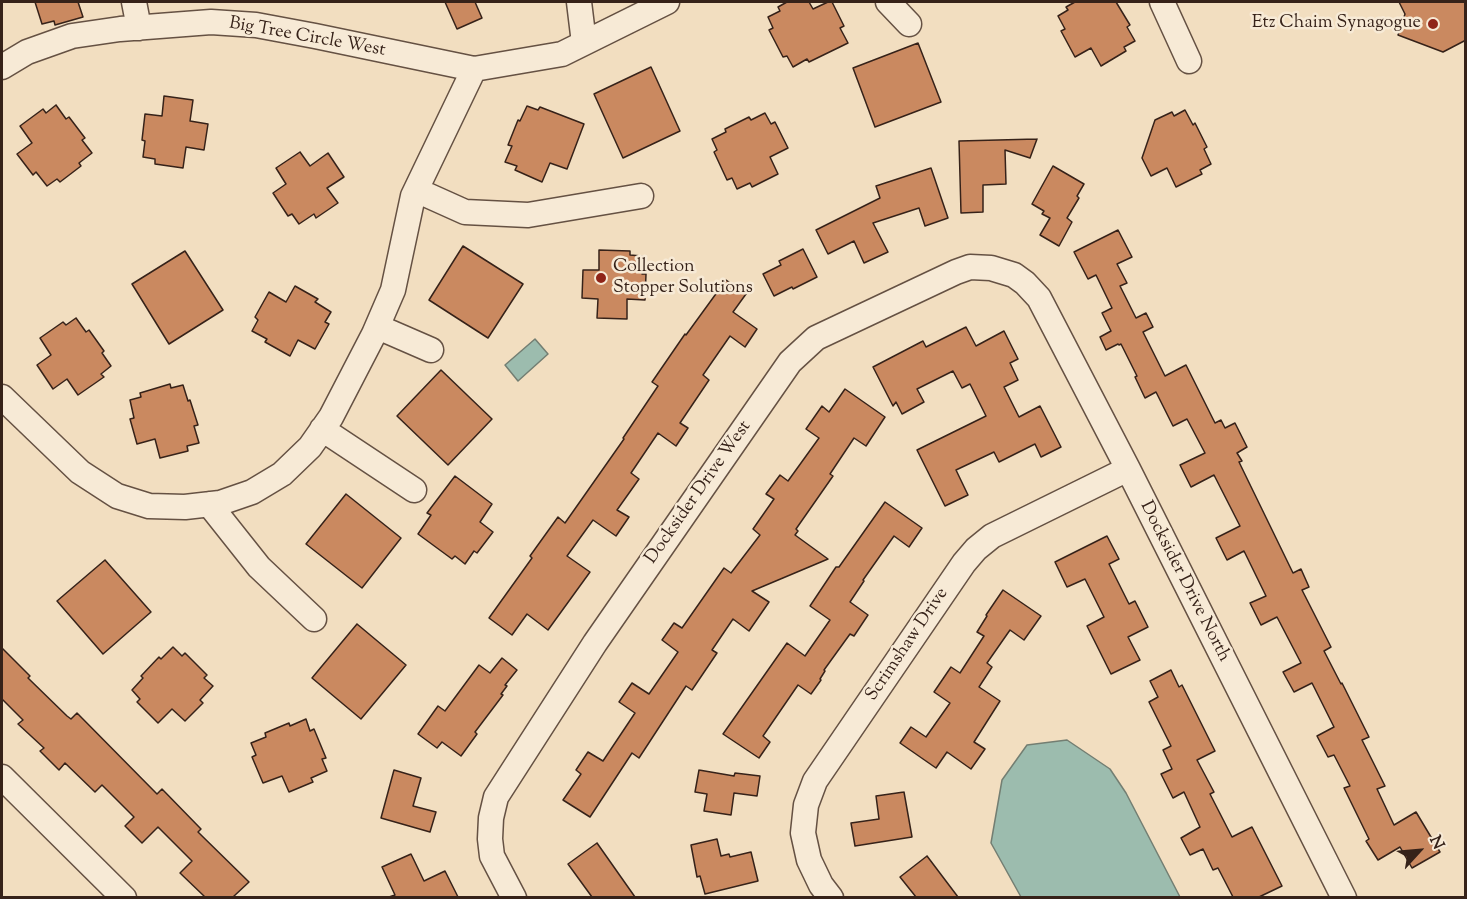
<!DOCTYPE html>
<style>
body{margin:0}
#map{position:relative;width:1467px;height:899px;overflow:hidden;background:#f2dec0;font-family:"Sorts Mill Goudy",serif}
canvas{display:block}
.frame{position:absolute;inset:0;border:3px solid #362219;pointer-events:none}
.north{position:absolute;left:1389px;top:821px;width:60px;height:60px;-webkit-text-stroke:4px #f7ead6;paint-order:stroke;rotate:64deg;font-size:16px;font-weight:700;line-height:24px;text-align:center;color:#362219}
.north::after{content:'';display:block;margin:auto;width:21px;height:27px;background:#362219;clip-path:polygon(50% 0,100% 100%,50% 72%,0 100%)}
</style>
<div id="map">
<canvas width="1467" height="899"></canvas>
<div class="frame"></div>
<div class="north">N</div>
</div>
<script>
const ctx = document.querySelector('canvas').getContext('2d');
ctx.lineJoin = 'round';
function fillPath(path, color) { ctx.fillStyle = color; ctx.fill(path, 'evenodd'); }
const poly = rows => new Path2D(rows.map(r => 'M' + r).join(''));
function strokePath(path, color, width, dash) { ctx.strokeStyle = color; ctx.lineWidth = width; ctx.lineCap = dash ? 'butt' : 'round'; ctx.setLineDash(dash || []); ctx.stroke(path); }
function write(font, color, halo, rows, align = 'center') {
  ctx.font = font + ' "Sorts Mill Goudy",serif'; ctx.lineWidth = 5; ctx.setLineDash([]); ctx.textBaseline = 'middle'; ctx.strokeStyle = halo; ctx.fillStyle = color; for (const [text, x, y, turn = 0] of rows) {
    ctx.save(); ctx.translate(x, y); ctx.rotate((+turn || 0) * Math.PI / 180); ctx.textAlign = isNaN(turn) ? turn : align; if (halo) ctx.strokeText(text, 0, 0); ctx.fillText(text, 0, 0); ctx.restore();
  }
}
const water = poly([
 [535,339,548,354,518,381,505,365,535,339],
 [1067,740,1110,769,1126,793,1180,897,1021,897,991,843,1002,780,1027,745,1067,740]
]);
const building = poly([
 [35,2,78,2,83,17,55,25,54,21,42,24,35,2],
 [445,2,475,2,482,18,457,29,445,2],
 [787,2,809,2,813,9,828,2,832,2,844,26,840,28,848,43,809,62,807,59,793,67,787,56,783,57,769,30,773,28,768,17,780,11,778,7,787,2],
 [1075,2,1116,2,1130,25,1127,27,1135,41,1124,47,1126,51,1101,66,1091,48,1075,57,1061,31,1065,29,1058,16,1068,10,1066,7,1075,2],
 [1399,2,1466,2,1466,40,1443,52,1398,35,1405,14,1399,2],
 [918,43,941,102,875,127,853,68,918,43],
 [651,67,680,131,623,158,594,94,651,67],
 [164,96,193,100,190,121,208,124,204,150,186,147,183,168,155,164,155,159,143,157,145,141,142,140,145,114,162,116,164,96],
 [56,105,66,119,69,117,85,138,82,140,92,153,79,163,81,166,60,182,57,179,47,186,36,172,33,175,17,154,32,143,20,126,43,109,46,113,56,105],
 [527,106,538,110,540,107,584,124,567,169,550,163,542,182,515,170,517,166,505,162,512,146,508,145,518,120,520,121,527,106],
 [1185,110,1193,125,1195,123,1207,147,1204,149,1211,164,1200,170,1202,174,1176,187,1167,168,1151,176,1142,158,1155,120,1172,112,1174,116,1185,110],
 [765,113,771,124,775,122,788,148,770,157,778,174,752,187,750,183,737,189,732,178,727,180,714,152,717,150,712,139,726,132,725,129,749,117,751,120,765,113],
 [1037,139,1030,158,1005,150,1006,184,983,185,983,212,961,213,959,141,1037,139],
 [300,152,310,166,328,153,344,177,327,188,338,203,316,218,314,214,299,224,292,214,288,216,273,193,286,184,276,168,300,152],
 [1053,166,1084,184,1077,196,1079,198,1067,218,1072,222,1059,246,1040,235,1050,218,1042,214,1044,211,1032,204,1053,166],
 [931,168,948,218,925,226,919,208,873,223,888,252,864,263,854,241,828,254,816,230,880,198,876,186,931,168],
 [1118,230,1132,257,1117,264,1127,283,1120,286,1136,318,1146,313,1153,327,1143,332,1165,376,1186,365,1215,423,1221,420,1225,428,1235,423,1247,447,1237,453,1242,461,1239,462,1293,573,1301,569,1309,587,1302,590,1331,647,1324,651,1341,684,1342,683,1369,737,1362,740,1385,786,1377,789,1394,825,1416,812,1440,852,1412,868,1400,847,1378,860,1366,841,1369,839,1344,788,1350,786,1334,755,1328,757,1317,736,1334,727,1312,683,1294,692,1283,672,1301,663,1277,617,1261,625,1250,603,1266,596,1244,551,1227,560,1216,538,1240,526,1214,475,1191,487,1180,465,1205,453,1187,419,1173,426,1156,392,1145,398,1135,377,1137,376,1121,344,1119,345,1118,344,1106,350,1100,337,1111,331,1102,313,1112,308,1096,275,1088,279,1074,252,1118,230],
 [463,246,523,284,488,338,429,300,463,246],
 [803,249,817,277,793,289,792,287,774,296,763,274,781,265,779,261,803,249],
 [599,250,630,251,630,255,642,256,642,274,646,274,645,300,627,299,627,319,597,318,598,299,582,298,583,270,599,270,599,250],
 [185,251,223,310,169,344,132,284,185,251],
 [726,280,746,294,733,312,757,329,745,347,730,336,703,375,709,380,680,423,688,428,676,446,658,433,631,473,639,479,617,510,629,517,616,536,593,520,567,556,590,572,548,630,527,614,512,635,489,618,532,558,530,556,558,517,565,523,624,439,623,438,658,386,652,382,685,334,686,335,726,280],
 [295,286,318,299,315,302,331,312,325,322,329,324,315,349,298,340,290,356,265,342,267,339,252,331,258,320,255,317,269,292,286,302,295,286],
 [76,318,86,332,89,330,104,351,102,353,111,366,101,374,104,377,78,395,67,379,53,389,37,365,51,355,40,338,63,322,66,325,76,318],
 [966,327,976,346,1004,331,1018,359,1010,363,1018,380,1004,387,1019,417,1040,406,1061,447,1041,457,1035,444,999,462,994,452,956,470,968,495,945,506,917,450,986,416,970,384,962,388,953,371,917,389,924,402,902,414,896,402,893,406,873,367,923,341,926,347,966,327],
 [441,370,492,419,448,465,397,416,441,370],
 [170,384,171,388,183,385,188,401,190,400,198,425,194,426,199,443,187,446,188,451,160,458,155,439,137,444,130,419,134,418,130,400,141,397,140,393,170,384],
 [845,389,885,417,866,446,854,438,830,474,833,476,796,529,798,531,795,535,828,559,752,591,769,602,749,631,733,619,712,650,717,653,692,690,686,686,639,758,632,753,590,817,563,800,581,774,576,770,588,752,603,761,635,713,619,702,632,683,649,694,678,652,662,640,674,623,682,628,724,568,731,573,760,535,753,529,774,499,766,494,780,475,788,481,819,438,806,429,822,406,829,412,845,389],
 [455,476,492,504,480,522,493,532,477,553,474,551,465,564,455,556,452,559,418,534,431,515,427,513,455,476],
 [346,494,401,538,362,588,306,544,346,494],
 [885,502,922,528,909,547,894,536,863,580,864,581,850,602,868,615,854,636,850,634,824,670,825,671,820,679,821,680,811,694,798,685,763,736,770,742,759,758,723,734,787,643,805,656,830,620,810,606,836,567,839,567,885,502],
 [1107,536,1119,559,1109,564,1129,604,1135,601,1148,627,1128,637,1140,660,1111,674,1087,626,1104,617,1085,579,1067,587,1055,562,1107,536],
 [105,560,151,612,103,654,57,601,105,560],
 [1003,590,1041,616,1024,640,1010,630,987,663,992,667,979,687,1000,701,974,742,985,749,971,769,947,752,936,768,900,743,911,727,926,737,950,703,934,692,951,667,960,673,984,636,977,632,987,616,986,615,1003,590],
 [357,624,406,665,361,719,312,678,357,624],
 [173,647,182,656,185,653,207,675,204,678,213,686,200,700,203,703,185,721,172,709,158,723,137,702,140,699,132,690,143,678,141,676,159,657,161,659,173,647],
 [2,648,30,676,28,678,67,716,71,719,77,713,157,794,162,789,201,829,198,832,249,882,233,897,205,897,180,873,192,861,158,827,142,843,125,826,134,817,102,785,95,792,65,763,59,770,40,751,44,748,18,724,23,720,2,699,2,648],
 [502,658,517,670,505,685,507,686,501,694,503,695,475,732,477,734,461,756,442,742,437,748,418,734,438,706,445,711,479,665,490,673,502,658],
 [1171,670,1179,687,1182,685,1215,751,1197,760,1214,792,1210,794,1232,837,1252,827,1282,886,1259,897,1233,897,1218,868,1213,870,1203,849,1190,855,1181,838,1200,827,1184,792,1173,798,1161,774,1172,769,1163,750,1171,746,1149,702,1158,697,1150,681,1171,670],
 [306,719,310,731,314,729,326,758,322,759,327,771,311,778,313,782,289,792,282,776,263,783,252,757,256,755,251,743,266,737,265,733,289,723,290,726,306,719],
 [394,770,421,778,413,806,436,812,430,832,381,818,394,770],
 [699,770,734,776,735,773,760,776,757,796,734,793,731,815,704,811,707,794,695,792,699,770],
 [904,792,912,837,855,846,851,823,879,819,876,796,904,792],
 [717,839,721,856,729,854,730,857,751,852,758,881,705,894,700,876,697,877,691,845,717,839],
 [597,843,635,897,592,897,568,864,597,843],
 [411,854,424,881,445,871,458,897,389,897,395,895,382,867,411,854],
 [927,856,958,897,916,897,900,877,927,856]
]);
const minor = poly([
 [134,2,139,28],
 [579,2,584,43],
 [888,2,909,24],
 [1162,2,1189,61],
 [2,67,27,52,72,36,120,29,211,22,256,25,315,36,474,69,562,54,667,2],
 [416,190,465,212,528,215,641,196],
 [378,327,431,350],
 [2,397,80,472,117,496,149,506,185,507,220,503,252,492,282,474,310,447,331,417,374,334,393,290,413,196,474,69],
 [322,429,414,490],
 [209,504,259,567,314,619],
 [2,777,124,898],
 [514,898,492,856,490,839,491,818,496,797,595,643,790,362,816,338,956,272,970,267,991,268,1014,275,1025,283,1039,298,1128,469,1344,898],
 [831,898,821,885,809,860,803,833,806,805,815,781,964,563,976,549,992,536,1128,469]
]);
const markers = [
 [1433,24,6,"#8f2418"],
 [601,278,6,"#8f2418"]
];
const poiNames = [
 ["Etz Chaim Synagogue",1421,24],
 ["Collection",613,268,"left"],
 ["Stopper Solutions",613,289,"left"]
];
const streetNames = [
 ["Big Tree Circle West",307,38,10],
 ["Docksider Drive West",699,493,-55],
 ["Docksider Drive North",1184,582,63],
 ["Scrimshaw Drive",908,645,-56]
];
fillPath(water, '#9cbcae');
strokePath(water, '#737e72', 1.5);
fillPath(building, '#ca8960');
strokePath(building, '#362219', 1.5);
strokePath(minor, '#655143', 27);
strokePath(minor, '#f7ead6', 24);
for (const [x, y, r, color] of markers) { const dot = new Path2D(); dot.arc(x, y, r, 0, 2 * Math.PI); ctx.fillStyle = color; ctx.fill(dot); strokePath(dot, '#f7ead6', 2); }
write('18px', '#362219', '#f7ead6', poiNames, 'right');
write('18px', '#362219', '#f7ead6', streetNames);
</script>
